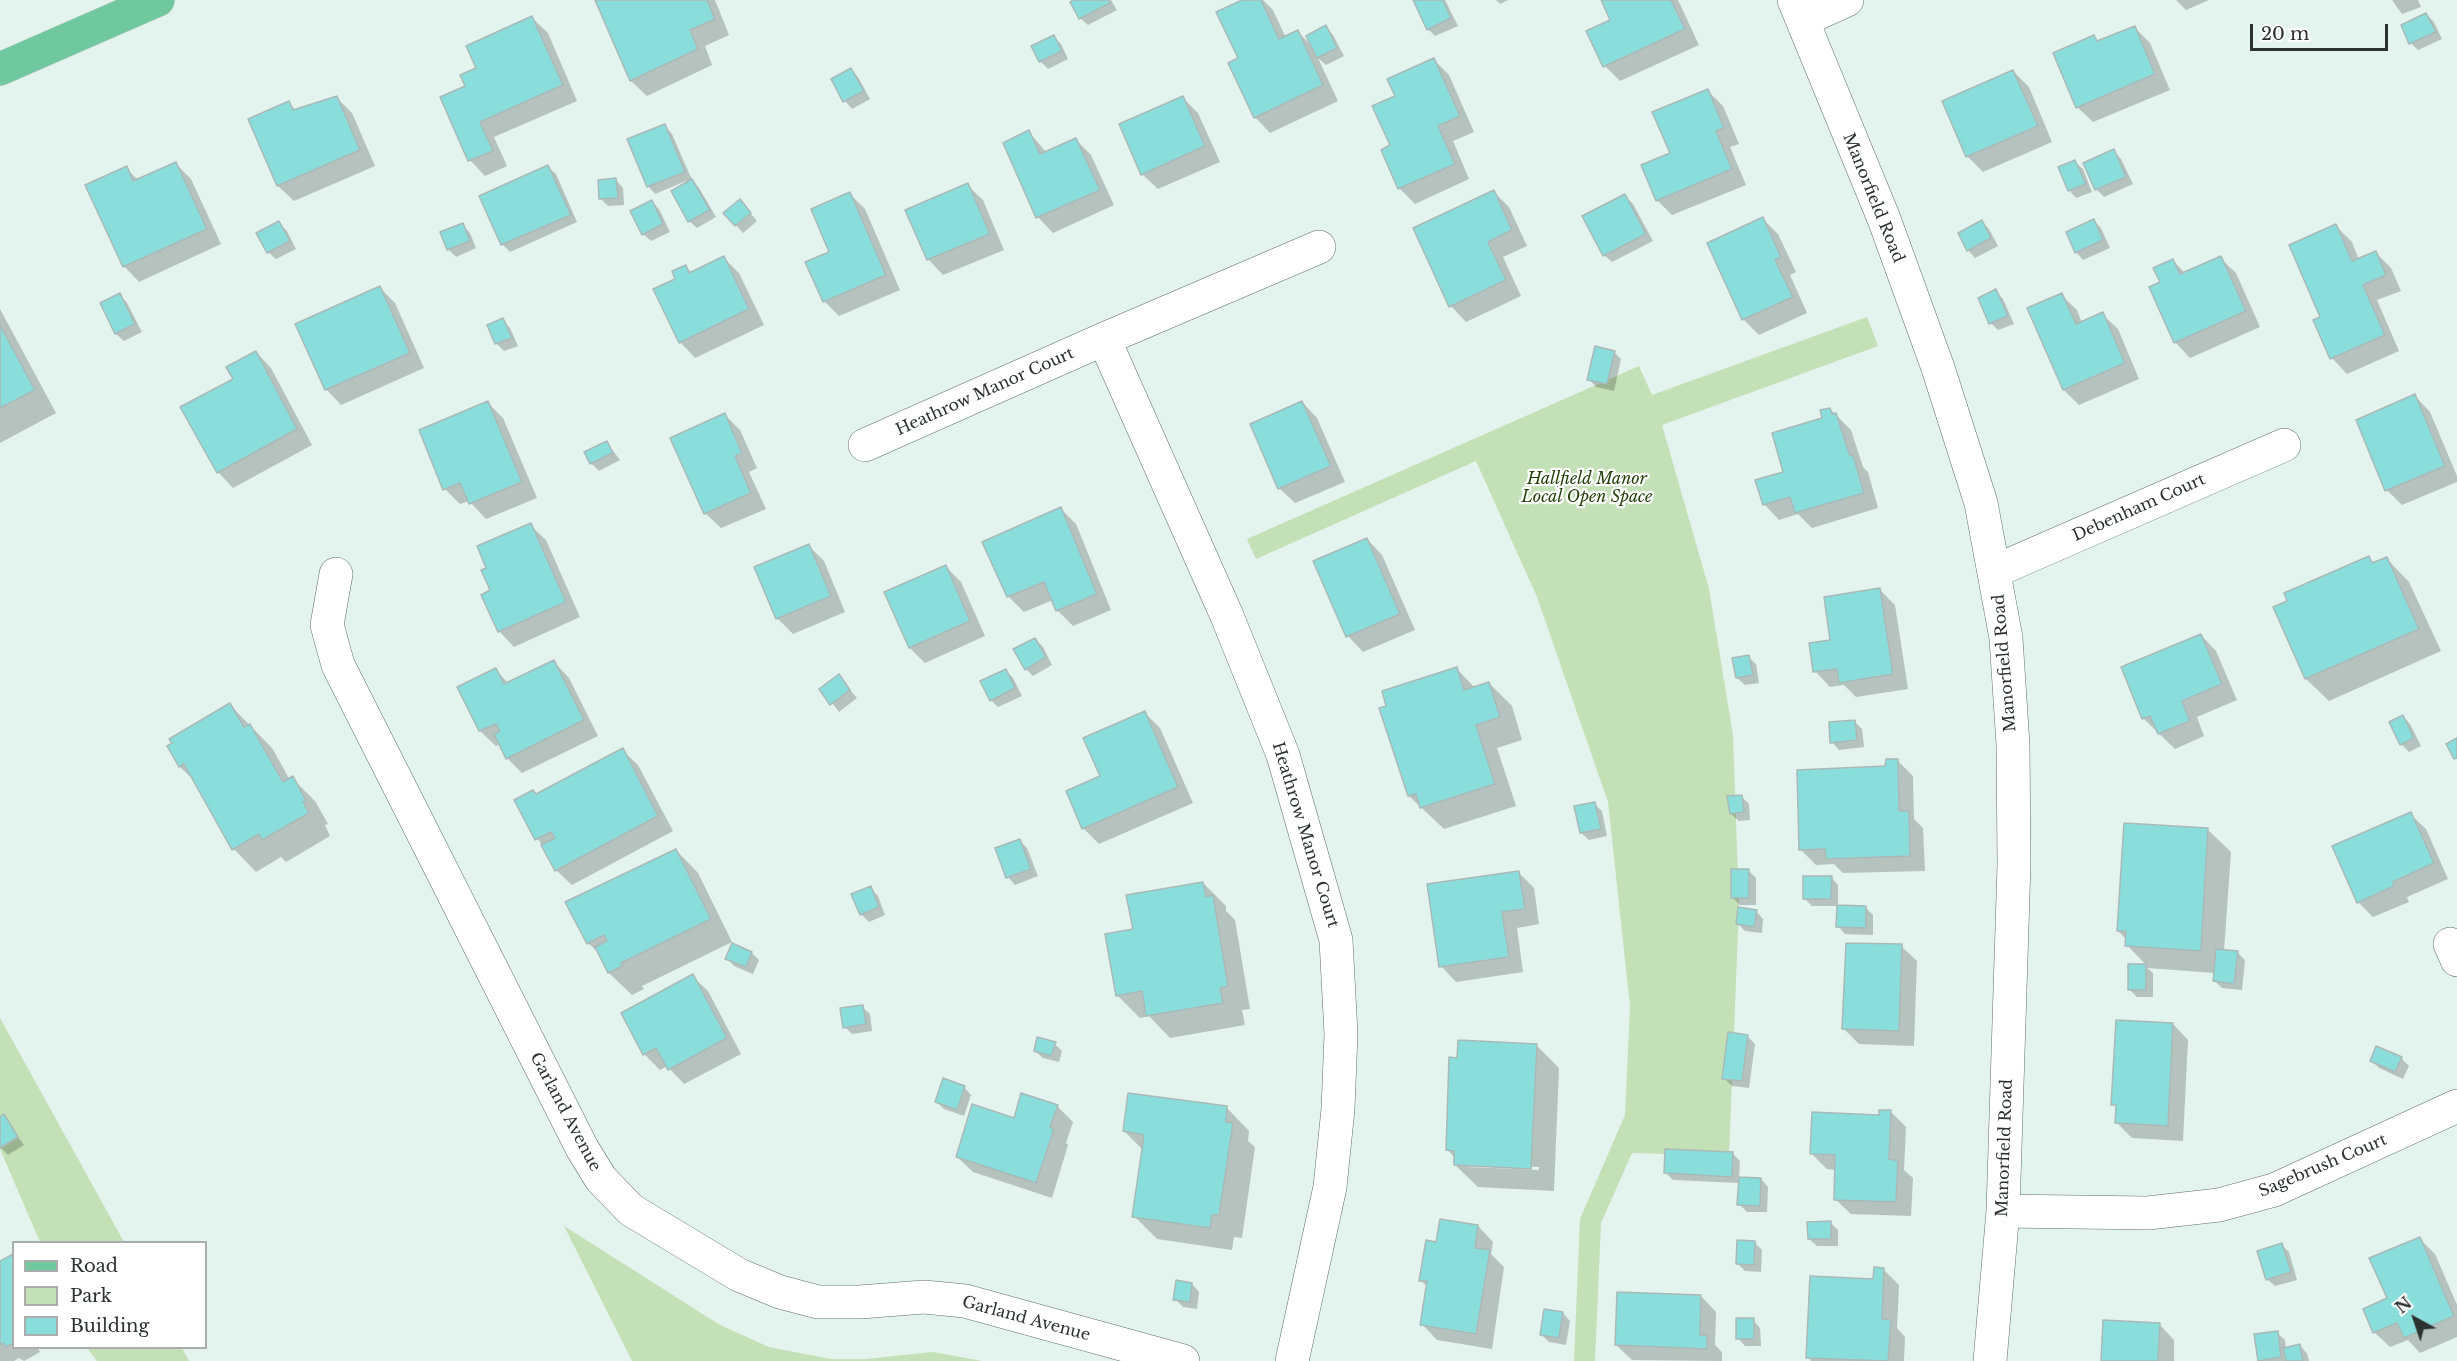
<!DOCTYPE html>
<style>
body{margin:0}
#map{position:relative;width:2457px;height:1361px;overflow:hidden;background:#e3f3ee;font-family:"Libre Baskerville",serif}
canvas{display:block}
.legend{position:absolute;left:12px;top:1241px;width:195px;height:108px;box-sizing:border-box;background:#fff;border:2px solid #abadac;margin:0;padding:8px 10px;list-style:none;font-size:18px;color:#2c3230}
.legend li{display:flex;align-items:center;gap:12px;height:30px}
.legend b{width:30px;border:2px solid #abadac}
.north{position:absolute;left:2385px;top:1289px;width:60px;height:60px;-webkit-text-stroke:4px #fff;paint-order:stroke;rotate:320deg;font-size:16px;font-weight:700;line-height:24px;text-align:center;color:#2c3230}
.north::after{content:'';display:block;margin:auto;width:21px;height:27px;background:#2c3230;clip-path:polygon(50% 0,100% 100%,50% 72%,0 100%)}
.scale{position:absolute;left:2250px;top:24px;width:138px;height:27px;box-sizing:border-box;border:3px solid #2c3230;border-top:0;padding-left:8px;font-size:18px;line-height:21px;white-space:nowrap;color:#2c3230;-webkit-text-stroke:4px #fff;paint-order:stroke}
</style>
<div id="map">
<canvas width="2457" height="1361"></canvas>
<ul class="legend">
<li><b style="height:8px;background:#6fc89e"></b>Road</li>
<li><b style="height:16px;background:#c4e0b6"></b>Park</li>
<li><b style="height:16px;background:#89dedc"></b>Building</li>
</ul>
<div class="north">N</div>
<div class="scale">20 m</div>
</div>
<script>
const ctx = document.querySelector('canvas').getContext('2d');
ctx.lineJoin = 'round';
function fillPath(path, color) { ctx.fillStyle = color; ctx.fill(path, 'evenodd'); }
const poly = rows => new Path2D(rows.map(r => 'M' + r).join(''));
function strokePath(path, color, width, dash) { ctx.strokeStyle = color; ctx.lineWidth = width; ctx.lineCap = dash ? 'butt' : 'round'; ctx.setLineDash(dash || []); ctx.stroke(path); }
function write(font, color, halo, rows, align = 'center') {
  ctx.font = font + ' "Libre Baskerville",serif'; ctx.lineWidth = 4.5; ctx.setLineDash([]); ctx.textBaseline = 'middle'; ctx.strokeStyle = halo; ctx.fillStyle = color; for (const [text, x, y, turn = 0] of rows) {
    ctx.save(); ctx.translate(x, y); ctx.rotate((+turn || 0) * Math.PI / 180); ctx.textAlign = isNaN(turn) ? turn : align; if (halo) ctx.strokeText(text, 0, 0); ctx.fillText(text, 0, 0); ctx.restore();
  }
}
const green = poly([
 [1867,317,1878,346,1662,425,1709,589,1733,735,1739,906,1729,1156,1632,1153,1601,1223,1595,1361,1574,1361,1580,1219,1625,1115,1630,1006,1608,802,1537,597,1476,461,1256,559,1247,539,1639,366,1652,395],
 [0,1018,124,1242,40,1242,0,1149],
 [564,1226,720,1325,769,1347,830,1359,866,1359,933,1352,982,1361,632,1361],
 [87,1348,182,1348,189,1361,97,1361]
]);
const shadow = poly([
 [597,0,715,0,729,35,705,46,712,65,647,96,631,81],
 [1076,0,1111,0,1117,10,1088,25,1080,18],
 [1245,0,1263,0,1273,10,1286,38,1298,32,1312,46,1326,27,1333,35,1344,56,1326,65,1318,58,1338,101,1270,133,1255,117],
 [1414,0,1445,0,1458,26,1435,36,1428,29],
 [1496,0,1508,0,1500,4],
 [1603,0,1678,0,1699,45,1620,81,1605,66,1612,21],
 [2176,0,2209,0,2186,10],
 [2392,0,2418,0,2421,7,2402,14],
 [2426,14,2434,22,2442,39,2418,50,2411,43],
 [532,18,548,33,577,101,494,137,507,166,485,176,470,160,442,98,466,87,477,68],
 [2134,27,2150,43,2170,90,2093,122,2077,107,2094,37,2099,42],
 [1054,37,1061,44,1068,59,1048,69,1040,61,1033,47],
 [1433,59,1449,75,1474,132,1453,141,1469,179,1415,204,1399,188,1392,146,1397,97],
 [851,70,858,77,870,99,852,109,845,101,833,80],
 [2013,71,2029,87,2052,142,1983,172,1967,156],
 [1708,91,1723,106,1739,144,1730,147,1746,185,1672,215,1657,200],
 [336,97,352,113,375,166,294,201,278,186,250,120,288,103,297,111],
 [1183,98,1198,113,1220,162,1158,189,1142,174],
 [665,126,672,134,692,180,699,188,716,217,697,228,689,221,686,181,655,194,648,186],
 [1029,132,1047,153,1076,140,1091,155,1114,205,1053,233,1038,217],
 [2114,151,2121,159,2133,184,2104,197,2096,189],
 [2075,162,2083,169,2092,192,2076,198,2069,190],
 [176,164,191,179,221,244,139,282,124,266,126,168,138,180],
 [548,167,556,174,577,222,510,252,502,244],
 [616,180,623,188,624,205,608,206,600,198],
 [967,185,983,200,1004,250,943,275,928,259],
 [1494,192,1509,207,1527,246,1503,257,1521,296,1466,322,1451,306,1415,229],
 [850,194,865,209,900,290,839,316,824,301],
 [1625,196,1633,204,1653,241,1612,262,1604,255],
 [652,202,659,209,670,232,651,241,643,234],
 [747,209,757,221,743,233,736,225],
 [1763,219,1778,234,1796,272,1790,275,1807,313,1759,335,1743,319],
 [2094,221,2101,228,2110,248,2083,260,2076,252],
 [1982,222,1989,229,1998,246,1975,258,1968,250],
 [279,223,287,231,296,249,276,259,268,252],
 [463,225,470,233,476,248,456,257,448,249],
 [2336,226,2352,242,2359,260,2376,253,2391,268,2401,291,2377,300,2399,351,2347,374,2332,358,2322,318],
 [724,258,739,273,764,325,695,358,680,342,677,279,685,266,692,273],
 [2220,258,2236,273,2260,327,2190,358,2175,342,2161,283,2173,261,2185,273],
 [379,287,395,303,424,368,341,405,326,389],
 [1995,291,2003,299,2014,324,1998,330,1991,323],
 [120,295,127,303,142,332,124,341,116,334,102,304],
 [2061,295,2077,310,2082,323,2102,314,2118,329,2139,379,2079,405,2064,390,2029,309],
 [0,309,56,413,0,443],
 [502,320,510,328,518,346,504,351,497,344,489,326],
 [256,352,271,368,312,445,233,488,218,472,235,379],
 [1614,352,1621,359,1614,391,1596,387,1589,379],
 [2415,396,2430,412,2457,476,2457,482,2402,505,2387,490],
 [487,402,503,418,537,498,486,519,469,501,460,504,445,489],
 [1302,402,1317,418,1345,482,1295,503,1279,488],
 [1830,409,1851,430,1863,467,1868,472,1878,508,1812,528,1798,514,1779,520,1764,504],
 [725,415,740,430,757,468,749,472,766,509,721,528,705,513],
 [607,443,620,460,599,471,591,463],
 [1061,509,1076,524,1111,610,1073,626,1057,610,1053,600,1024,612,1009,597,984,543],
 [530,525,546,540,580,617,514,647,499,631,488,568],
 [1367,539,1382,555,1415,630,1363,652,1348,636,1315,562],
 [809,546,824,561,845,612,793,634,777,618,756,568],
 [2368,557,2375,564,2387,559,2409,582,2441,651,2329,701,2306,679,2275,608],
 [945,566,961,582,985,636,925,663,910,648],
 [1879,589,1895,605,1908,689,1856,697,1844,685,1830,687,1815,671,1832,642],
 [2201,635,2216,651,2237,700,2197,717,2204,736,2175,749,2143,718],
 [1035,639,1043,647,1052,665,1033,676,1026,669],
 [1748,657,1756,664,1759,683,1745,685,1737,678],
 [554,662,569,678,598,736,522,773,507,758,500,744,496,746,480,731,459,688,496,670,509,684],
 [1457,669,1475,688,1489,683,1512,706,1522,740,1497,748,1516,806,1444,829,1409,796],
 [1006,671,1013,678,1022,696,998,707,991,700],
 [838,676,857,698,839,712,821,689],
 [230,705,272,748,290,780,292,778,315,801,328,824,325,825,330,836,286,862,281,857,256,872,234,849,196,782,180,767,169,747],
 [1145,713,1160,728,1193,803,1099,844,1083,828,1102,777],
 [2403,716,2410,724,2421,746,2409,752,2401,744],
 [1854,721,1862,729,1864,747,1839,750,1832,742],
 [622,750,638,765,673,831,572,885,556,870,516,801,536,796],
 [1897,760,1913,776,1914,819,1923,828,1925,871,1843,873,1834,864,1816,865,1801,850],
 [1741,796,1749,804,1750,820,1739,821,1731,814],
 [1594,804,1602,811,1607,836,1589,840,1581,833],
 [2410,814,2426,829,2448,879,2407,897,2409,902,2373,917,2358,902],
 [2208,830,2231,852,2224,951,2238,953,2245,960,2242,990,2222,988,2214,980,2215,973,2147,968,2153,973,2153,997,2137,997,2129,989,2129,965,2147,966,2127,945,2127,940,2118,931],
 [1019,840,1027,848,1038,876,1015,885,1008,877],
 [676,850,698,873,732,942,642,986,644,989,632,995,609,973,601,955,588,943],
 [1749,871,1756,878,1756,905,1740,905,1733,898],
 [1518,872,1534,888,1539,924,1517,928,1523,972,1456,982,1441,966],
 [1831,877,1838,885,1838,906,1812,906,1805,899],
 [1203,883,1226,906,1226,911,1235,920,1250,1009,1242,1010,1245,1025,1170,1038,1149,1016,1140,1018,1117,995,1134,930],
 [870,888,878,896,885,915,869,922,861,914],
 [1866,908,1873,915,1873,935,1845,934,1838,926],
 [1756,911,1763,919,1762,933,1745,931,1738,924],
 [1901,946,1917,961,1914,1046,1859,1044,1844,1029],
 [752,953,759,960,753,974,734,966,727,958],
 [692,976,708,991,741,1054,684,1084,667,1066,660,1070,644,1054,623,1013],
 [862,1007,870,1014,872,1031,852,1034,845,1027],
 [2173,1024,2188,1040,2183,1141,2132,1138,2116,1122,2117,1108,2113,1104],
 [1747,1036,1755,1044,1749,1088,1732,1086,1724,1078],
 [1055,1044,1062,1051,1059,1062,1043,1058,1035,1051],
 [1536,1045,1559,1068,1554,1191,1478,1187,1455,1165,1455,1158,1447,1149,1459,1059],
 [1468,1164,1539,1167,1539,1170,1468,1167],
 [2401,1058,2409,1066,2403,1079,2379,1068,2372,1061],
 [964,1087,971,1095,964,1116,944,1109,937,1102],
 [1057,1106,1073,1122,1066,1143,1068,1145,1052,1198,973,1172,957,1157,1015,1119],
 [1227,1108,1249,1131,1248,1141,1255,1147,1242,1238,1234,1237,1232,1250,1157,1239,1134,1216,1143,1150,1124,1131],
 [1891,1112,1906,1127,1904,1170,1913,1178,1911,1216,1851,1214,1835,1199,1836,1170,1827,1169,1812,1154],
 [3,1116,24,1145,8,1155,0,1147,0,1119],
 [1732,1153,1740,1161,1739,1178,1761,1179,1768,1187,1767,1212,1747,1212,1739,1204,1740,1183,1673,1180,1666,1173],
 [1831,1223,1838,1230,1838,1246,1817,1246,1809,1239],
 [1478,1226,1493,1242,1491,1254,1504,1267,1492,1349,1437,1340,1422,1324,1427,1287,1421,1280,1438,1244],
 [2420,1239,2435,1254,2457,1305,2457,1337,2420,1353,2408,1340,2390,1347,2374,1332],
 [1755,1243,1762,1250,1761,1272,1745,1271,1737,1263],
 [2281,1245,2289,1252,2297,1280,2275,1286,2267,1279],
 [13,1256,14,1348,38,1348,40,1352,24,1361,19,1358,14,1361,0,1361,0,1262],
 [1883,1269,1899,1285,1897,1328,1905,1337,1904,1361,1811,1361,1808,1357],
 [1192,1284,1199,1292,1197,1309,1183,1307,1175,1299],
 [1701,1296,1716,1312,1715,1345,1722,1352,1722,1361,1632,1360,1616,1345],
 [1563,1313,1570,1321,1566,1345,1549,1342,1542,1335],
 [1753,1320,1760,1328,1761,1346,1745,1346,1738,1338],
 [2159,1324,2174,1340,2174,1361,2102,1361],
 [2277,1333,2285,1340,2286,1349,2300,1346,2307,1353,2309,1361,2261,1361]
]);
const building = poly([
 [595,0,707,0,715,19,690,30,698,49,630,81,595,0],
 [1073,0,1109,0,1110,3,1079,19,1070,2,1073,0],
 [1242,0,1261,0,1279,39,1298,30,1323,85,1254,118,1228,63,1238,58,1216,12,1242,0],
 [1413,0,1443,0,1451,18,1427,30,1413,0],
 [1601,0,1671,0,1685,29,1603,67,1586,31,1610,20,1601,0],
 [2426,13,2436,32,2409,44,2401,25,2426,13],
 [532,16,563,85,480,122,493,151,468,161,440,97,465,86,460,75,476,68,466,46,532,16],
 [1326,25,1337,48,1317,58,1306,36,1326,25],
 [2135,26,2155,74,2076,108,2053,53,2094,35,2097,41,2135,26],
 [1054,35,1062,51,1039,62,1031,46,1054,35],
 [1434,58,1460,116,1438,126,1455,164,1398,189,1381,150,1390,145,1372,106,1395,96,1387,79,1434,58],
 [851,68,864,91,843,102,831,79,851,68],
 [2013,70,2038,126,1966,157,1942,101,2013,70],
 [1708,89,1724,128,1716,131,1732,169,1656,201,1641,165,1670,153,1652,112,1708,89],
 [337,96,360,150,277,186,248,119,289,101,293,110,337,96],
 [1183,96,1205,146,1141,175,1119,124,1183,96],
 [665,124,685,172,647,187,627,139,665,124],
 [1029,130,1040,154,1076,138,1100,190,1036,218,1003,143,1029,130],
 [2114,149,2126,177,2095,190,2083,163,2114,149],
 [2075,160,2086,184,2068,191,2058,167,2075,160],
 [176,162,207,229,123,267,85,185,127,166,133,181,176,162],
 [548,165,571,215,501,245,479,196,548,165],
 [616,178,618,198,599,199,598,180,616,178],
 [692,179,710,210,688,222,671,191,692,179],
 [968,183,990,234,927,260,905,210,968,183],
 [1494,190,1512,230,1488,242,1506,280,1449,307,1413,228,1494,190],
 [850,192,886,275,823,302,805,262,829,252,811,209,850,192],
 [1625,194,1646,234,1603,256,1582,216,1625,194],
 [740,199,751,213,735,226,723,213,740,199],
 [652,200,663,224,642,235,630,211,652,200],
 [1763,217,1781,257,1775,260,1793,297,1742,320,1707,243,1763,217],
 [2094,219,2103,240,2075,253,2066,232,2094,219],
 [1982,220,1991,238,1967,251,1958,233,1982,220],
 [279,221,290,241,267,253,256,233,279,221],
 [463,223,470,241,447,250,440,232,463,223],
 [2336,224,2352,261,2376,251,2386,275,2363,285,2385,335,2330,359,2313,320,2320,317,2289,245,2336,224],
 [724,256,749,309,679,343,653,289,675,279,672,271,686,265,689,273,724,256],
 [2221,256,2246,311,2174,343,2149,287,2160,282,2153,268,2173,259,2180,274,2221,256],
 [380,286,410,353,325,390,295,324,380,286],
 [1996,289,2008,316,1989,324,1978,298,1996,289],
 [120,293,135,324,115,334,100,303,120,293],
 [2062,293,2076,324,2103,312,2125,363,2063,390,2027,308,2062,293],
 [503,318,512,338,495,344,487,325,503,318],
 [0,325,35,390,0,408,0,325],
 [1595,346,1615,351,1607,384,1587,380,1595,346],
 [256,351,297,429,217,473,180,407,233,379,226,367,256,351],
 [2415,394,2445,466,2385,491,2356,420,2415,394],
 [488,401,522,482,469,504,460,483,443,490,419,430,488,401],
 [1302,401,1331,466,1278,489,1250,424,1302,401],
 [1830,408,1832,414,1836,413,1850,456,1853,455,1864,493,1795,513,1790,497,1763,505,1755,480,1783,472,1772,433,1822,418,1820,410,1830,408],
 [725,413,742,453,735,456,751,493,704,514,670,438,725,413],
 [607,441,613,453,590,464,584,452,607,441],
 [1061,507,1097,594,1056,611,1044,582,1007,597,982,542,1061,507],
 [531,523,566,602,498,632,481,595,490,590,481,570,486,568,477,546,531,523],
 [1367,538,1400,614,1346,637,1313,561,1367,538],
 [809,544,831,596,776,619,754,567,809,544],
 [2369,556,2372,563,2387,557,2419,629,2305,679,2273,607,2287,601,2284,593,2369,556],
 [946,565,970,621,909,648,884,592,946,565],
 [1880,588,1893,674,1839,683,1837,669,1813,672,1809,643,1830,640,1824,597,1880,588],
 [2201,634,2222,684,2182,701,2190,721,2158,734,2150,716,2142,719,2121,667,2201,634],
 [1035,638,1046,657,1025,670,1013,649,1035,638],
 [1749,655,1753,675,1736,678,1732,658,1749,655],
 [554,660,584,720,506,759,494,734,500,731,496,724,479,731,457,687,496,668,504,684,554,660],
 [1457,667,1464,690,1489,682,1500,717,1476,725,1495,784,1420,808,1416,794,1408,796,1379,708,1386,706,1382,691,1457,667],
 [1006,669,1015,688,990,701,980,681,1006,669],
 [839,674,850,690,830,705,819,689,839,674],
 [230,703,244,727,250,724,283,782,293,776,306,801,303,802,309,813,262,840,259,834,232,850,184,764,179,767,167,746,172,743,169,739,230,703],
 [1145,711,1178,787,1082,829,1066,791,1100,776,1083,738,1145,711],
 [2403,715,2414,738,2400,745,2389,722,2403,715],
 [1855,720,1857,740,1830,743,1829,722,1855,720],
 [2457,738,2457,758,2454,759,2446,744,2457,738],
 [623,748,658,816,555,871,541,845,555,838,551,832,535,840,514,800,533,790,536,794,623,748],
 [1886,759,1898,759,1899,811,1909,811,1910,856,1826,859,1825,849,1799,850,1797,770,1885,766,1886,759],
 [1742,795,1744,812,1730,814,1727,796,1742,795],
 [1595,802,1601,829,1580,833,1574,806,1595,802],
 [2411,812,2434,863,2393,882,2394,886,2357,903,2332,846,2411,812],
 [2124,823,2208,828,2201,951,2125,946,2126,931,2117,931,2124,823],
 [1020,839,1031,869,1006,878,995,848,1020,839],
 [676,849,711,919,621,963,623,966,608,973,595,947,607,941,604,935,587,944,565,902,676,849],
 [1731,869,1749,869,1749,898,1731,898,1731,869],
 [1519,871,1525,909,1502,912,1509,957,1439,967,1427,884,1519,871],
 [1803,876,1832,876,1831,899,1803,899,1803,876],
 [1203,882,1206,897,1213,895,1228,986,1220,988,1223,1003,1146,1016,1142,991,1116,996,1105,934,1133,929,1126,895,1203,882],
 [871,886,879,907,860,915,851,894,871,886],
 [1837,905,1866,906,1866,928,1836,927,1837,905],
 [1738,907,1757,910,1754,927,1736,924,1738,907],
 [732,943,752,952,746,967,725,959,732,943],
 [1846,943,1902,944,1899,1031,1842,1029,1846,943],
 [2216,949,2238,951,2234,984,2213,981,2216,949],
 [2128,964,2146,964,2146,990,2128,990,2128,964],
 [693,974,727,1038,668,1070,656,1048,643,1055,621,1013,693,974],
 [863,1005,866,1024,843,1028,840,1008,863,1005],
 [2116,1020,2173,1023,2168,1126,2115,1123,2116,1105,2111,1105,2116,1020],
 [1728,1032,1748,1035,1742,1081,1722,1079,1728,1032],
 [1037,1037,1056,1042,1051,1056,1034,1051,1037,1037],
 [1458,1040,1537,1044,1531,1169,1454,1165,1454,1151,1446,1150,1449,1057,1457,1058,1458,1040],
 [2376,1046,2402,1057,2395,1072,2370,1061,2376,1046],
 [943,1078,965,1086,957,1110,935,1102,943,1078],
 [1021,1093,1058,1105,1050,1127,1054,1129,1036,1183,956,1157,972,1104,1014,1118,1021,1093],
 [1128,1093,1227,1106,1226,1122,1233,1123,1219,1215,1212,1215,1210,1228,1132,1217,1144,1135,1123,1131,1128,1093],
 [1879,1110,1891,1110,1889,1159,1898,1161,1896,1202,1834,1200,1835,1155,1810,1154,1812,1112,1879,1115,1879,1110],
 [4,1114,18,1137,0,1148,0,1117,4,1114],
 [1665,1149,1733,1152,1732,1177,1664,1173,1665,1149],
 [1739,1177,1761,1178,1760,1206,1737,1205,1739,1177],
 [1440,1219,1478,1225,1475,1248,1490,1250,1476,1334,1420,1325,1427,1281,1419,1281,1426,1240,1436,1242,1440,1219],
 [1831,1221,1831,1239,1808,1239,1807,1222,1831,1221],
 [2420,1237,2454,1316,2404,1338,2397,1323,2373,1333,2363,1309,2387,1298,2369,1258,2420,1237],
 [1737,1240,1755,1241,1754,1265,1736,1264,1737,1240],
 [2282,1243,2291,1272,2266,1280,2257,1251,2282,1243],
 [13,1254,14,1343,6,1347,3,1343,0,1345,0,1261,13,1254],
 [1874,1267,1884,1268,1882,1319,1891,1320,1888,1361,1806,1358,1810,1276,1873,1279,1874,1267],
 [1176,1280,1192,1283,1190,1302,1173,1300,1176,1280],
 [1617,1292,1701,1295,1700,1335,1707,1335,1707,1349,1615,1345,1617,1292],
 [1544,1309,1563,1312,1559,1338,1540,1335,1544,1309],
 [1736,1318,1754,1318,1754,1339,1736,1339,1736,1318],
 [2103,1320,2160,1323,2158,1361,2101,1361,2103,1320],
 [2278,1331,2281,1357,2258,1361,2254,1334,2278,1331],
 [2300,1344,2303,1361,2286,1361,2283,1348,2300,1344]
]);
const minor = poly([
 [1794,0,1884,219,1938,368,1981,503,2006,638,2013,745,2014,864,2003,1211,1990,1361],
 [1803,20,1847,0],
 [1104,339,1227,616,1283,755,1336,940,1341,1034,1338,1109,1330,1187,1292,1361],
 [865,445,1104,339,1319,247],
 [1995,571,2284,445],
 [336,574,327,625,338,665,582,1148,601,1179,631,1210,739,1275,780,1292,818,1302,860,1302,924,1297,965,1301,1183,1361],
 [2450,944,2457,960],
 [2003,1211,2148,1213,2219,1205,2274,1190,2457,1106]
]);
const major = poly([
 [0,69,158,0]
]);
const streetNames = [
 ["Manorfield Road",1873,198,68],
 ["Heathrow Manor Court",985,392,-24],
 ["Debenham Court",2139,508,-24],
 ["Manorfield Road",2005,663,-95],
 ["Heathrow Manor Court",1305,835,73],
 ["Garland Avenue",565,1112,62],
 ["Manorfield Road",2005,1148,-88],
 ["Sagebrush Court",2323,1166,-23],
 ["Garland Avenue",1026,1319,15]
];
const parkNames = [
 ["Hallfield Manor",1587,479],
 ["Local Open Space",1587,497]
];
fillPath(green, '#c4e0b6');
fillPath(shadow, '#0003');
fillPath(building, '#89dedc');
strokePath(building, '#a9b9b8', 1.5);
strokePath(minor, '#616f6a', 34);
strokePath(major, '#cccecd', 34);
strokePath(minor, '#fff', 33);
strokePath(major, '#6fc89e', 33);
write('16px', '#2c3230', '#fff', streetNames);
write('italic 16px', '#1f3f06', '#fff', parkNames);
</script>
